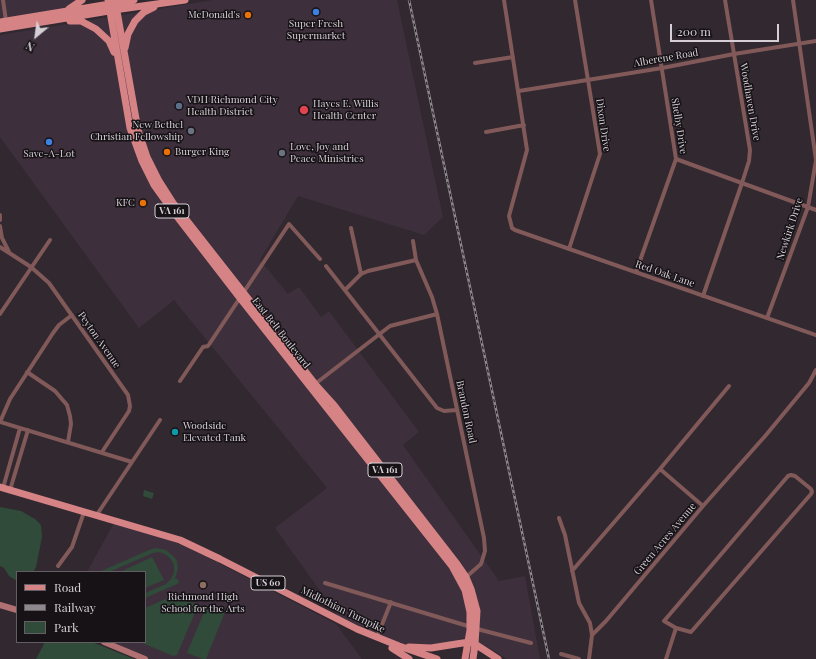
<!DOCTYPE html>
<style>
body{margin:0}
#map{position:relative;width:816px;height:659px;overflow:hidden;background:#312830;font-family:"Playfair Display",serif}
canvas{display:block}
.legend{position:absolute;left:16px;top:571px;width:130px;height:72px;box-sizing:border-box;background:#161216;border:1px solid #635e63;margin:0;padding:5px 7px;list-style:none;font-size:12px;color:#d6d0d6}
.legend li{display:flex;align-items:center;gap:8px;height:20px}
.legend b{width:20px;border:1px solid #635e63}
.north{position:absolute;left:16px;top:16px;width:40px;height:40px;-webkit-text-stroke:3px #161216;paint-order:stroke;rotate:209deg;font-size:11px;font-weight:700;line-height:16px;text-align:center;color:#d6d0d6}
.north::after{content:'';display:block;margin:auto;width:14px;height:18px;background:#d6d0d6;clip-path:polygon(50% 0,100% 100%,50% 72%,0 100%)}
.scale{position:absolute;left:670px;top:24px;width:109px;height:18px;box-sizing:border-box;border:2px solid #d6d0d6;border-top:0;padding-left:5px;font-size:12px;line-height:14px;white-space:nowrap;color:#d6d0d6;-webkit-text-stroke:3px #161216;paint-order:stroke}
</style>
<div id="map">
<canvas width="816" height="659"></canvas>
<ul class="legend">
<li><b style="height:5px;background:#d68385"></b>Road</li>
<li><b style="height:5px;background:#8e878e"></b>Railway</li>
<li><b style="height:11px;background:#304b39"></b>Park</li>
</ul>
<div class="north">N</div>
<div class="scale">200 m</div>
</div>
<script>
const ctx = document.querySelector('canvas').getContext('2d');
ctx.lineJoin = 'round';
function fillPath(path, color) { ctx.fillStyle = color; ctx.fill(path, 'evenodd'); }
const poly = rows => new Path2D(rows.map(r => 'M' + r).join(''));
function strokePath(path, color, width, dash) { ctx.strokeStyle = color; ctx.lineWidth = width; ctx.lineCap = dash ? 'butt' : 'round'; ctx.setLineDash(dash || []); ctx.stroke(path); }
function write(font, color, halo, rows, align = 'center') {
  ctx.font = font + ' "Playfair Display",serif'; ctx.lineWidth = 3; ctx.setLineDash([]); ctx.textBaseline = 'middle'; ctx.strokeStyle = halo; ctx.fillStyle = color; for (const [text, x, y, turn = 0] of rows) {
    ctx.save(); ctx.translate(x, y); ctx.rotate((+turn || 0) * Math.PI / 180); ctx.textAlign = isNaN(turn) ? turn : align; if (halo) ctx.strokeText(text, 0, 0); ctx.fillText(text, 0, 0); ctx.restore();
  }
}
const built = poly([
 [0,0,79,0,69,7,0,19],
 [213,0,397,0,443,217,424,235,298,196,260,260,288,294,299,287,321,317,329,311,419,432,403,445,499,581,525,576,540,659,507,659,482,644,462,638,458,641,424,647,404,646,386,639,338,616,275,528,327,488,174,300,139,328,0,137,0,35],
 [115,521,157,534,205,556,336,624,362,659,145,659,104,642,145,642,145,572,87,572]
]);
const green = poly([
 [144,490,154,493,152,499,143,496],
 [0,507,21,511,35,519,41,525,42,537,36,567,33,572,17,572,17,581,9,576,4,568,0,566],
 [156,548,166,550,174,557,177,561,178,568,175,579,178,579,179,583,145,598,145,593,166,584,171,579,174,573,174,565,171,559,165,554,159,552,153,553,109,572,99,572,149,550],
 [152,557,164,580,145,588,145,572,120,572],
 [168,598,179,598,198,605,177,655,173,656,140,642,145,642,145,608],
 [207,605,225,612,206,659,203,659,187,653],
 [45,642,92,642,134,659,36,659]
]);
const street = poly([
 [3,0,6,21],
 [504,0,527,150,509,216,512,228,515,230,816,335],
 [475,63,513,57],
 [519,91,662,68,734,54,816,41],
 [486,132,524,125],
 [676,159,816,210],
 [0,215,0,220],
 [0,226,2,238,9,252],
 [351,228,361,274],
 [413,241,416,260,432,297,437,314,484,538,485,551,481,564,465,578],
 [0,247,31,267,49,283,128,395,130,406,129,411,102,452],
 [569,249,600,154,575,0],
 [326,266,437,408,444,411,457,410],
 [636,272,676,159,651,0],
 [345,290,361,274,368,271,416,260],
 [703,296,742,183,749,161,750,150,725,0],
 [0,314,50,240],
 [767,318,808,207,816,160,793,0],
 [27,372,55,391,67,405,70,416,71,424,68,442],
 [180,381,203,347,208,346,289,224,320,259],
 [315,384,390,326,437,314],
 [0,422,132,462],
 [0,422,10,399,53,333,59,325,72,315],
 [660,469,703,506],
 [791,475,795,476,811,489,812,492,811,494,691,632,676,628,664,621,788,476,791,475],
 [3,488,20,428],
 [10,490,28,430],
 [96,516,160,420],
 [559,518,565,535,579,603,590,623,592,635],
 [58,566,72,547,84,512],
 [572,571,660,469,729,386],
 [325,583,481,630,531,643],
 [377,637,391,602],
 [561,654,579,659],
 [589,659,592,635,606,621,703,506,766,435,809,383,816,370],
 [666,659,676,628]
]);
const secondary = poly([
 [0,605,17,610],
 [104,642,145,659]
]);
const primary = poly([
 [108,0,130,128,142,161,154,185,169,206,240,298,452,566,465,590,470,612,470,630,465,659],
 [115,0,138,130,147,157,159,181,173,203,315,384,333,404,457,564,466,577,471,589,477,611,475,644,473,659],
 [69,9,82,0],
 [70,21,81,21,96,29,109,41,114,52],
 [0,22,134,0],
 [0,29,121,9,185,0],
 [125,48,128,34,135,21,144,12,154,7],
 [0,487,180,540,220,559,357,629,399,646,437,659],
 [409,647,431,648,469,642,475,644,498,659],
 [392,648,409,659]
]);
const rail = poly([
 [409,0,549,659]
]);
const markers = [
 [316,12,4,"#3f7fe0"],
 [248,15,4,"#e8710a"],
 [179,106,4,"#5c6f8a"],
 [304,110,5,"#e0444e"],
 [191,131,4,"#6b7280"],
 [49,142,4,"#3f7fe0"],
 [167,152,4,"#e8710a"],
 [282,153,4,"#6b7280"],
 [143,203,4,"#e8710a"],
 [175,432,4,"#0f9aa8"],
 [203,585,4,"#8d6e63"]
];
const shields = [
 [172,211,34],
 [385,470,34],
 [268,583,34]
];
const shieldNames = [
 ["VA 161",172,211],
 ["VA 161",385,470],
 ["US 60",268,583]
];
const poiNames = [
 ["McDonald's",240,15,"right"],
 ["Super Fresh",316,24,"center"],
 ["Supermarket",316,36,"center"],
 ["VDH Richmond City",187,100],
 ["Health District",187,112],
 ["Hayes E. Willis",313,104],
 ["Health Center",313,116],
 ["New Bethel",183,125,"right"],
 ["Christian Fellowship",183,137,"right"],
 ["Love, Joy and",290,147],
 ["Peace Ministries",290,159],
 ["Burger King",175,152],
 ["Save-A-Lot",49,154,"center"],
 ["KFC",135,203,"right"],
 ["Woodside",183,426],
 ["Elevated Tank",183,438],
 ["Richmond High",203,597,"center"],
 ["School for the Arts",203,609,"center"]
];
const streetNames = [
 ["Alberene Road",666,58,-10],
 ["Woodhaven Drive",750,102,80],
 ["Dixon Drive",603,125,82],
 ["Shelby Drive",679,126,81],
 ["Newkirk Drive",790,229,-72],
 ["Red Oak Lane",665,274,19],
 ["East Belt Boulevard",281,333,52],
 ["Peyton Avenue",99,340,55],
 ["Brandon Road",466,412,78],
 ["Green Acres Avenue",665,539,-50],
 ["Midlothian Turnpike",343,610,26]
];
fillPath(built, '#3d303c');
fillPath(green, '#304b39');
strokePath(street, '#815959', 4);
strokePath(secondary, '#b17172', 6);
strokePath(primary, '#d68385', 7);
strokePath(rail, '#8e878e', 2.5);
strokePath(rail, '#161216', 1, [3]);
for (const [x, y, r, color] of markers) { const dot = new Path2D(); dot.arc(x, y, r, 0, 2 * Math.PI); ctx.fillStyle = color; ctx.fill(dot); strokePath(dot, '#161216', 1.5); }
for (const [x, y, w] of shields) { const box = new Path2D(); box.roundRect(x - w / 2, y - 7, w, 14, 3); ctx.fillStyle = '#161216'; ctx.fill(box); strokePath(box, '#d6d0d6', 1); }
write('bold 9px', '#d6d0d6', null, shieldNames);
write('10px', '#d6d0d6', '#161216', poiNames, 'left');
write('10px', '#d6d0d6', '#161216', streetNames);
</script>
